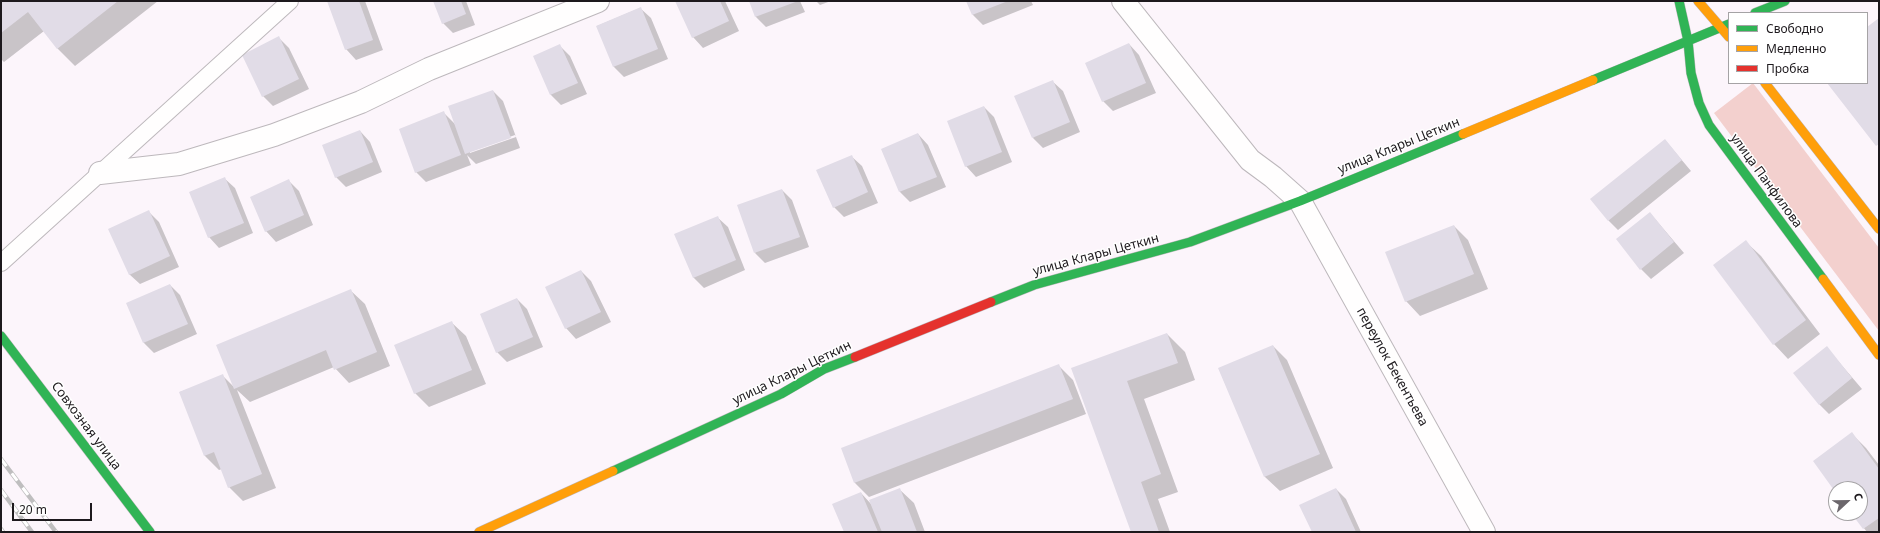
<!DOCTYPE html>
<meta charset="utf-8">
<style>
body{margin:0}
#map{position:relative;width:1880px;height:533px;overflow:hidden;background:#fcf5fb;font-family:"Noto Sans",sans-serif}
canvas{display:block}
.frame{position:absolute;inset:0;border:2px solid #1d191d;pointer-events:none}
.legend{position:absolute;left:1728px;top:12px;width:140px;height:72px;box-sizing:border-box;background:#fff;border:1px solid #a5a3a5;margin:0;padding:5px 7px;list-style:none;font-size:12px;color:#1d191d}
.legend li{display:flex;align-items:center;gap:8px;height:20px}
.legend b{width:20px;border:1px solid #a5a3a5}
.north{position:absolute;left:1828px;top:481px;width:40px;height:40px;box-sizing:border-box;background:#fff;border:1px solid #a5a3a5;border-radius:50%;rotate:68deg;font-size:11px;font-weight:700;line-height:16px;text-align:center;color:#1d191d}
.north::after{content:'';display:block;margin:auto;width:14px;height:18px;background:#6b666b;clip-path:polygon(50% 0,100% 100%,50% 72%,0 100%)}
.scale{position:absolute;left:12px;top:503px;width:80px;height:18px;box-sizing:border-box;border:2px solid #1d191d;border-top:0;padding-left:5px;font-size:12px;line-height:14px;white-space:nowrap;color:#1d191d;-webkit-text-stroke:3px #fff;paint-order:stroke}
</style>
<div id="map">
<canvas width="1880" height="533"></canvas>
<div class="frame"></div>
<ul class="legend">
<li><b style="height:5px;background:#30b455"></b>Свободно</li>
<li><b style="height:5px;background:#ff9f0a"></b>Медленно</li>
<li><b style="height:5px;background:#e5322d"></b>Пробка</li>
</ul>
<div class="north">С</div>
<div class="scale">20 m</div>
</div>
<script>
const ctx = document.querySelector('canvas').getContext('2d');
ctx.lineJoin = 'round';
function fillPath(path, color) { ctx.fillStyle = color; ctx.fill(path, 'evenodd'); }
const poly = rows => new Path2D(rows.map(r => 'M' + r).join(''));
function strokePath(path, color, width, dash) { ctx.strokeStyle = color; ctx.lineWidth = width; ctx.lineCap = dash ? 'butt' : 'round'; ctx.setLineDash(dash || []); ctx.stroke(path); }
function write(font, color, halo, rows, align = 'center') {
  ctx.font = font + ' "Noto Sans",sans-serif'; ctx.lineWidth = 3; ctx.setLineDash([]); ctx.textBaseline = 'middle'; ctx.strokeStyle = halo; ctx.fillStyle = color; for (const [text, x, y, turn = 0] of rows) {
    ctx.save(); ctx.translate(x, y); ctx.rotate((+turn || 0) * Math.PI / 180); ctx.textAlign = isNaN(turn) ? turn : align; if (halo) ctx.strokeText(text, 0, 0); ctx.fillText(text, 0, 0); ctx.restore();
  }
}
const green = poly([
 [1753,83,1879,248,1879,331,1714,113]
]);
const shadow = poly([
 [1,1,158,1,75,66,57,48,44,31,4,62,1,59],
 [328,1,365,1,383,50,356,60,346,49],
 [435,1,466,1,475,25,453,33,443,23],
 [676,1,725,1,739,31,703,48,693,37],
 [750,1,800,1,805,12,766,27,756,17],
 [816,1,831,1,820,5],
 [968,1,1031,1,1033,5,983,25,973,15],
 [640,8,651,18,668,59,624,77,614,67,597,26],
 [279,38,289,48,309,89,273,106,263,96],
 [1129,44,1139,55,1156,93,1113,111,1103,101],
 [560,46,570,56,587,94,561,105,551,95,534,57],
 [1052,81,1063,91,1080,132,1043,148,1033,138],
 [493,91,503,101,520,148,476,164,467,155,471,165,426,182,416,172,444,113,455,124],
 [515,135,516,137,470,153,470,151],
 [984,107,994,117,1012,162,976,177,966,166],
 [360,131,370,142,382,172,346,187,336,177],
 [918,134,928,145,946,187,910,202,900,192,882,150],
 [1665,140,1691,171,1618,230,1608,220],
 [851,156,862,166,878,203,844,217,834,207],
 [224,178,235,188,253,233,219,248,209,237],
 [288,180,299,191,313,225,276,242,266,231],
 [782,190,792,200,809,247,765,263,755,253],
 [149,212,159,222,179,267,140,284,129,274],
 [1650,213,1684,253,1651,279,1641,269],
 [717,217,728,227,745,270,704,288,693,277],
 [1454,226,1468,240,1488,289,1420,316,1406,301],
 [1746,242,1761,256,1820,334,1788,359,1774,344],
 [581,271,591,281,611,322,576,339,566,328],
 [170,285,180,295,197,334,154,353,144,343,127,304],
 [350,290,365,304,390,366,349,383,334,367,250,402,237,390,276,488,243,501,229,487,222,469,219,470,205,456,180,392,223,376,235,388],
 [517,299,527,309,543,347,507,362,497,352],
 [451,322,466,336,486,384,429,407,415,393],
 [1167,334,1185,352,1195,380,1144,399,1178,492,1158,499,1170,532,1132,532,1073,368],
 [1273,346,1287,360,1333,468,1280,491,1265,477,1219,369],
 [1827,348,1862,389,1829,414,1819,404],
 [1059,366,1073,380,1086,414,869,497,855,483,842,449],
 [1852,434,1866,448,1879,465,1879,532,1867,532,1852,513,1860,513,1860,489,1836,489,1836,491,1814,461],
 [899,489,914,503,925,532,845,532,861,493,872,505],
 [1336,489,1346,499,1361,532,1313,532]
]);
const building = poly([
 [1,1,118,1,57,49,28,12,1,33],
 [327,1,359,1,373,40,345,50],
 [433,1,461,1,466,14,442,24],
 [675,1,720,1,729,21,692,38],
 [749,1,798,1,755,17],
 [966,1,1008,1,972,15],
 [641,7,658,49,613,67,596,26],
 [1879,18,1879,144,1876,146,1827,83,1867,83,1867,27],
 [279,36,299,79,262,97,242,55],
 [1129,43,1146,83,1102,102,1085,63],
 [560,44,578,83,550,95,533,56],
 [1053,80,1070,122,1032,138,1014,96],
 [493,90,511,138,465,154,448,106],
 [984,106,1002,152,965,167,947,121],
 [444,111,461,155,415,173,399,129],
 [360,130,373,162,335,178,322,145],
 [918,133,937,177,899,192,881,149],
 [1665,139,1682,160,1608,221,1590,199],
 [852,155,868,192,833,208,816,170],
 [225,177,244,223,208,238,189,192],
 [289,179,304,215,265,232,250,197],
 [782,189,800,237,754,253,737,205],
 [149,210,170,256,129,275,108,229],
 [1650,212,1674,242,1640,270,1616,239],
 [718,216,736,260,693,278,674,234],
 [1454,225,1474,274,1405,302,1385,252],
 [1746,240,1806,320,1773,345,1713,265],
 [581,270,601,312,565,329,545,287],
 [170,284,188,324,143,343,126,303],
 [351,289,377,352,334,370,326,350,234,389,216,345],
 [517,298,533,337,496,353,480,314],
 [452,321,472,370,414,394,394,345],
 [1167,333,1178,363,1127,381,1161,474,1141,482,1159,532,1131,532,1071,368],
 [1273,345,1320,454,1264,477,1218,368],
 [1827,346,1852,378,1819,405,1793,373],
 [1059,364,1073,399,854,483,841,448],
 [223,374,262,474,228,488,214,452,204,456,179,392],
 [1852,432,1879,469,1879,518,1863,529,1851,513,1860,513,1860,489,1836,489,1836,493,1813,461],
 [900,488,917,532,882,532,869,500],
 [1336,488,1356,532,1312,532,1299,505],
 [861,492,878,532,844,532,832,504]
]);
const lane = poly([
 [1,263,290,1]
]);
const street = poly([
 [1123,1,1250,160,1273,177,1300,201,1484,532],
 [100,173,179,164,274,135,361,102,429,69,598,1]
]);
const fast = poly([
 [1679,1,1688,41,1691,73,1699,103,1709,125,1823,279],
 [1755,13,1785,1],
 [1593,80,1729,24],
 [991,302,1034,285,1190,242,1300,201,1463,134],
 [1,336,150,532],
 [613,471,781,394,824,369,855,357]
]);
const slow = poly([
 [1698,1,1729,37],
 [1765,83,1879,229],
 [1463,134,1593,80],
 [1823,279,1879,355],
 [479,532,613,471]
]);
const jam = poly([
 [855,357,991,302]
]);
const rail = poly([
 [1,459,56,532],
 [1,490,32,532],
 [1,529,3,532]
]);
const streetNames = [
 ["улица Клары Цеткин",1399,146,-22],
 ["улица Панфилова",1766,181,54],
 ["улица Клары Цеткин",1096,255,-15],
 ["переулок Бекентьева",1392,367,61],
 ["улица Клары Цеткин",792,373,-26],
 ["Совхозная улица",86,426,53]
];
fillPath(green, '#f3d0ce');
fillPath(shadow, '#0003');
fillPath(building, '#e1dce7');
strokePath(lane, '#bdb8bc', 18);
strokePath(street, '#bdb8bc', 24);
strokePath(fast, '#bdb8bc', 10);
strokePath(slow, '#bdb8bc', 10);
strokePath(jam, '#bdb8bc', 10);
strokePath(lane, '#fffefe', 16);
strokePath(street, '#fffefe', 22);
strokePath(fast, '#30b455', 9);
strokePath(slow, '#ff9f0a', 9);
strokePath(jam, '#e5322d', 9);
strokePath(rail, '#bfbebf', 4.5);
strokePath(rail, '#fff', 3, [9]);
write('13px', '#1d191d', '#fff', streetNames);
</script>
